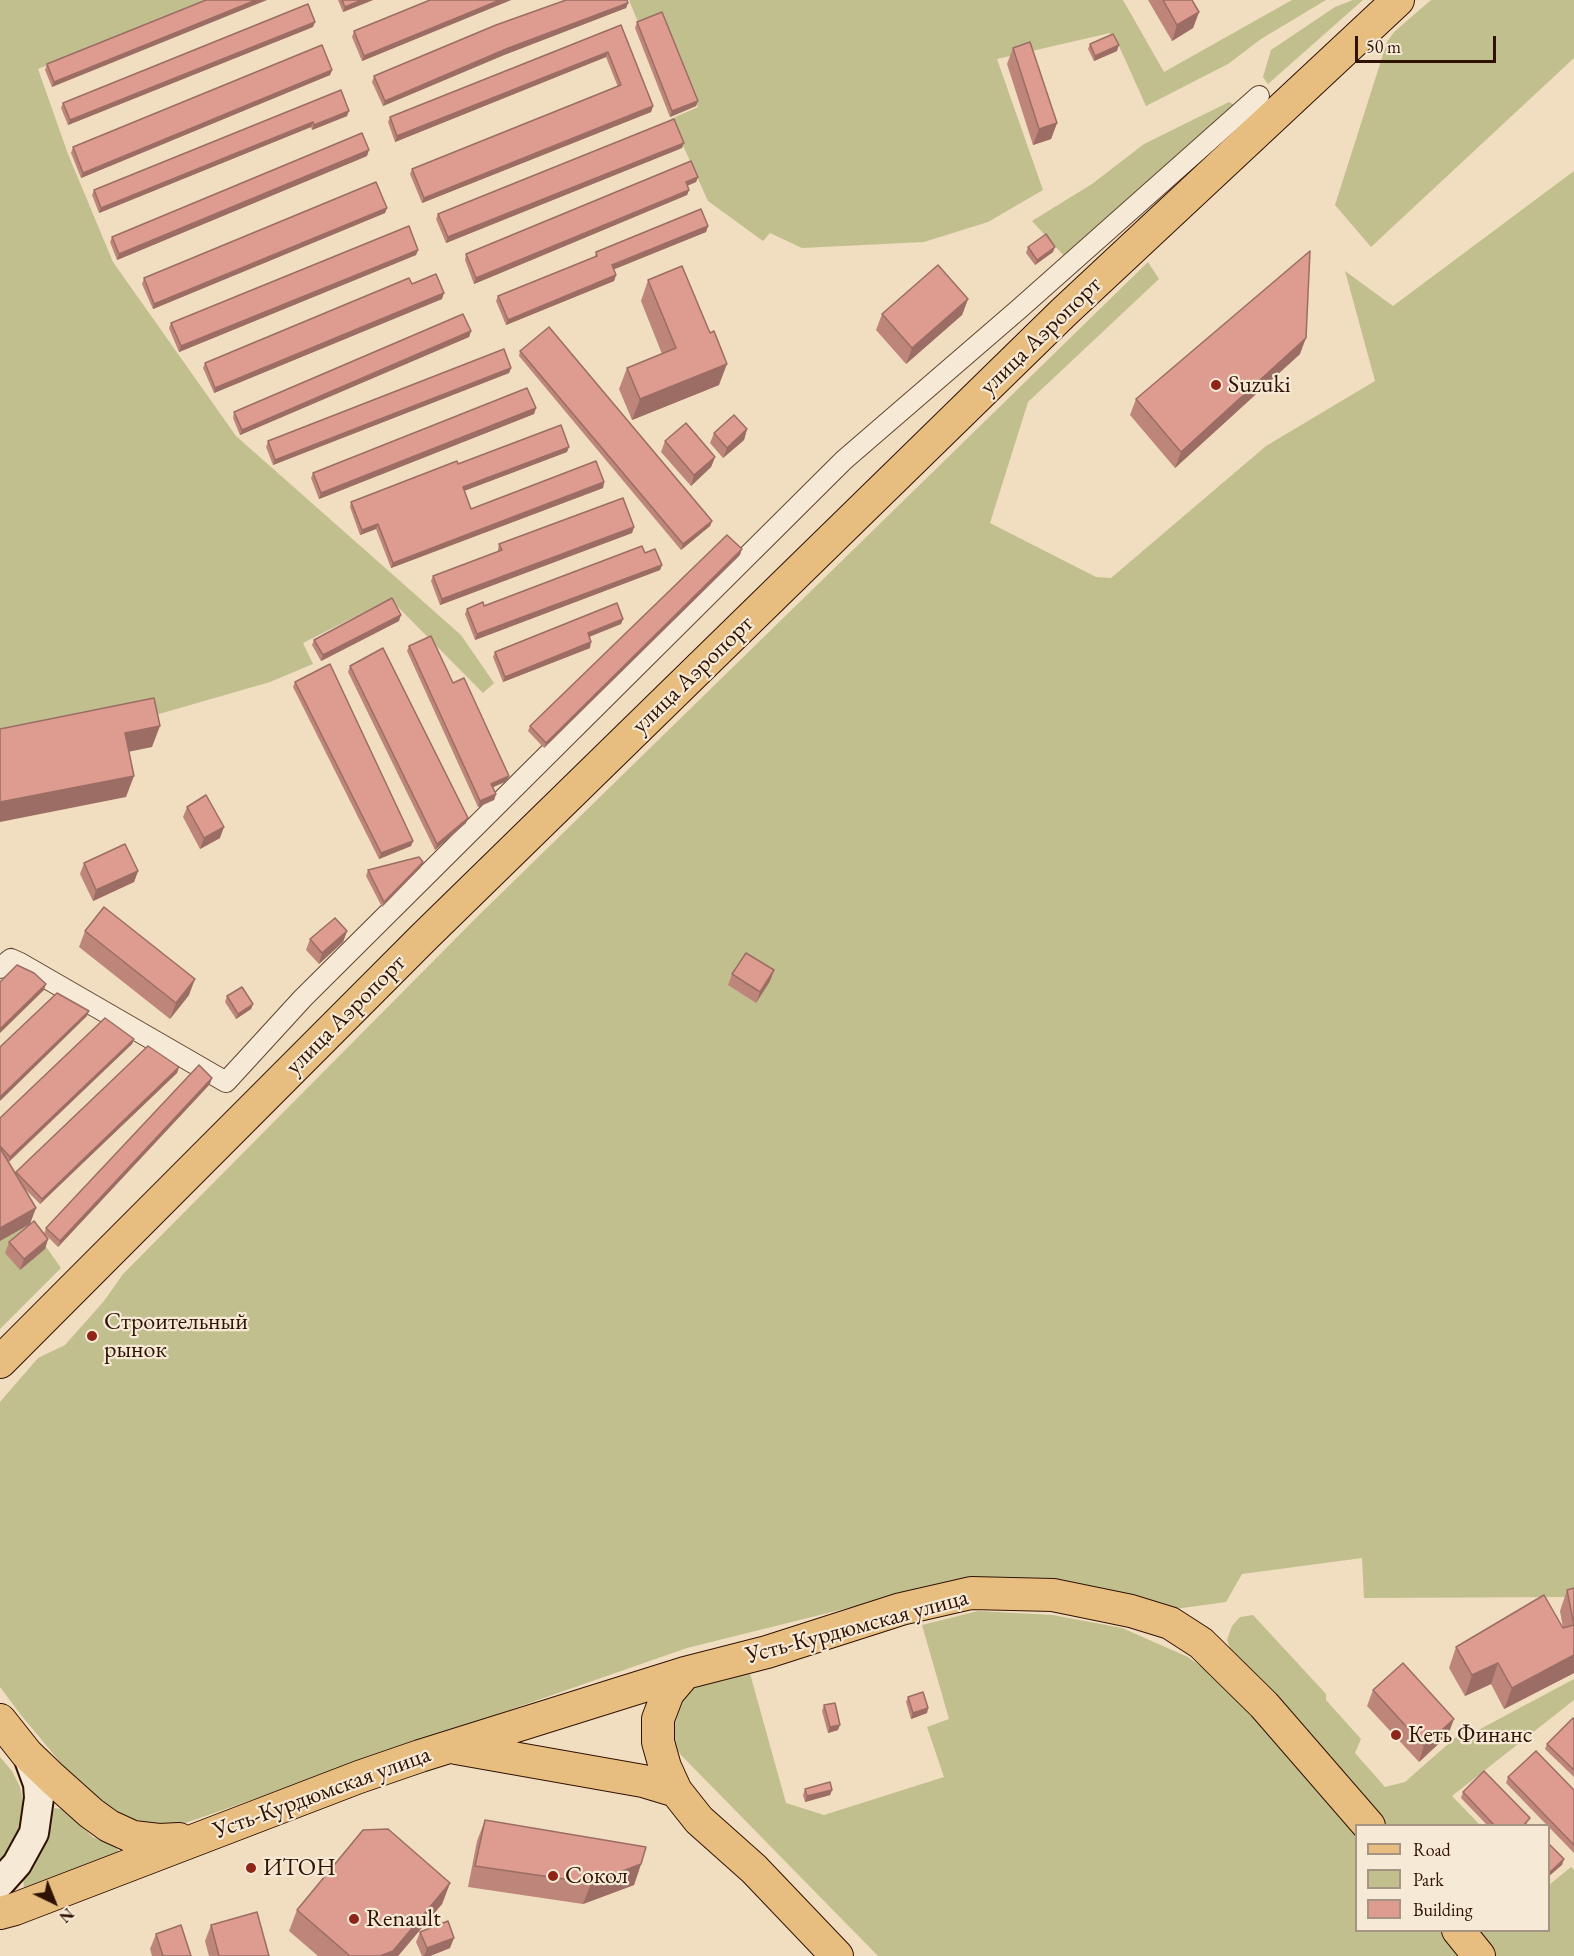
<!DOCTYPE html>
<meta charset="utf-8">
<style>
body{margin:0}
#map{position:relative;width:1574px;height:1956px;overflow:hidden;background:#f1ddbf;font-family:"EB Garamond",serif}
canvas{display:block}
.legend{position:absolute;left:1355px;top:1824px;width:195px;height:108px;box-sizing:border-box;background:#f6e9d5;border:2px solid #a79381;margin:0;padding:8px 10px;list-style:none;font-size:18px;color:#301203}
.legend li{display:flex;align-items:center;gap:12px;height:30px}
.legend b{width:30px;border:2px solid #a79381}
.north{position:absolute;left:24px;top:1872px;width:60px;height:60px;-webkit-text-stroke:4px #f6e9d5;paint-order:stroke;rotate:137deg;font-size:16px;font-weight:700;line-height:24px;text-align:center;color:#301203}
.north::after{content:'';display:block;margin:auto;width:21px;height:27px;background:#301203;clip-path:polygon(50% 0,100% 100%,50% 72%,0 100%)}
.scale{position:absolute;left:1355px;top:36px;width:141px;height:27px;box-sizing:border-box;border:3px solid #301203;border-top:0;padding-left:8px;font-size:18px;line-height:21px;white-space:nowrap;color:#301203;-webkit-text-stroke:4px #f6e9d5;paint-order:stroke}
</style>
<div id="map">
<canvas width="1574" height="1956"></canvas>
<ul class="legend">
<li><b style="height:8px;background:#e8be80"></b>Road</li>
<li><b style="height:16px;background:#c1bf8e"></b>Park</li>
<li><b style="height:16px;background:#dd9c8f"></b>Building</li>
</ul>
<div class="north">N</div>
<div class="scale">50 m</div>
</div>
<script>
const ctx = document.querySelector('canvas').getContext('2d');
ctx.lineJoin = 'round';
function fillPath(path, color) { ctx.fillStyle = color; ctx.fill(path, 'evenodd'); }
const poly = rows => new Path2D(rows.map(r => 'M' + r).join(''));
function strokePath(path, color, width, dash) { ctx.strokeStyle = color; ctx.lineWidth = width; ctx.lineCap = dash ? 'butt' : 'round'; ctx.setLineDash(dash || []); ctx.stroke(path); }
function write(font, color, halo, rows, align = 'center') {
  ctx.font = font + ' "EB Garamond",serif'; ctx.lineWidth = 4.5; ctx.setLineDash([]); ctx.textBaseline = 'middle'; ctx.strokeStyle = halo; ctx.fillStyle = color; for (const [text, x, y, turn = 0] of rows) {
    ctx.save(); ctx.translate(x, y); ctx.rotate((+turn || 0) * Math.PI / 180); ctx.textAlign = isNaN(turn) ? turn : align; if (halo) ctx.strokeText(text, 0, 0); ctx.fillText(text, 0, 0); ctx.restore();
  }
}
const green = poly([
 [0,0,210,0,38,69,68,154,113,262,236,436,461,635,494,683,483,693,390,599,303,643,313,664,270,682,152,716,0,740],
 [629,0,1123,0,1164,72,1292,0,1326,0,1261,39,1228,64,1146,106,1119,46,1110,33,997,59,1043,190,988,222,924,242,802,248,770,233,763,241,708,201,671,119,698,107,661,14,638,22],
 [1353,0,1363,0,1268,84,1263,77,1271,50,1335,7],
 [1431,0,1574,0,1574,58,1371,247,1335,205,1387,42,1394,32],
 [1229,102,1238,107,1066,258,1032,221,1092,184,1144,144],
 [1574,171,1574,1597,1364,1598,1362,1558,1242,1574,1226,1602,1175,1609,973,1578,864,1604,687,1648,174,1827,129,1824,89,1797,21,1715,0,1687,0,1402,38,1358,65,1345,104,1301,123,1274,478,916,1148,262,1159,279,1028,402,990,523,1096,577,1111,578,1266,446,1375,381,1345,271,1393,306],
 [30,1224,61,1268,0,1329,0,1241],
 [978,1611,1053,1615,1122,1628,1188,1657,1222,1682,1356,1826,1356,1930,1444,1931,1465,1956,878,1956,681,1755,672,1742,669,1717,688,1691,708,1680,749,1670,786,1803,824,1815,944,1777,927,1727,949,1719,922,1625],
 [1253,1615,1326,1694,1326,1700,1361,1739,1355,1753,1385,1787,1405,1782,1464,1730,1469,1735,1574,1679,1574,1700,1452,1796,1480,1825,1385,1825,1231,1651,1227,1640,1232,1626,1240,1617],
 [0,1757,12,1771,20,1787,23,1802,22,1821,17,1842,0,1869],
 [55,1808,61,1809,93,1837,116,1847,120,1854,32,1891,24,1887,23,1879,34,1866,43,1849,50,1813],
 [1571,1867,1574,1870,1574,1956,1493,1956,1472,1931,1548,1930,1549,1885]
]);
const street = poly([
 [0,968,11,959,20,963,226,1082,303,998,844,460,1019,309,1259,96]
]);
const secondary = poly([
 [0,1883,17,1864,34,1833,39,1798,38,1784,27,1754]
]);
const primary = poly([
 [0,1362,424,937,1064,312,1398,0],
 [685,1673,668,1693,658,1719,658,1742,665,1767,676,1791,699,1820,754,1869,837,1956],
 [0,1720,27,1754,52,1778,91,1813,109,1826,133,1837,159,1840,179,1839],
 [456,1748,643,1781,676,1791],
 [0,1913,15,1909,359,1777,420,1756,685,1673,767,1652,901,1609,971,1593,1053,1595,1131,1611,1170,1623,1201,1643,1264,1705,1369,1826],
 [1458,1930,1479,1956]
]);
const wall = poly([
 [206,0,52,87,45,70,47,64],
 [338,0,373,0,343,12],
 [430,0,511,0,362,61,352,37,354,31],
 [1148,0,1192,0,1199,12,1193,28,1172,41],
 [628,3,626,8,504,55,383,106,372,82,374,76],
 [637,22,698,101,696,106,670,117,635,28],
 [621,25,653,106,651,112,422,203,410,174,412,169,618,87,606,57,395,142,388,122,390,117],
 [313,27,68,125,61,108,63,103],
 [1090,44,1117,51,1094,61,1088,49],
 [1013,48,1057,123,1051,139,1033,145,1007,64],
 [332,70,330,75,81,178,71,153,73,147],
 [341,90,347,116,312,130,311,127,99,213,92,195,94,190],
 [682,148,446,243,436,219,438,214],
 [367,156,117,260,110,242,112,237],
 [698,177,696,182,687,186,689,190,687,195,474,284,465,260,466,254],
 [387,208,385,213,153,309,142,284,144,278],
 [708,226,706,232,614,269,616,275,614,281,506,325,496,301,498,296,595,257,596,252],
 [1028,247,1053,252,1035,265,1026,253],
 [418,250,416,255,179,352,169,328,171,323],
 [648,280,710,333,719,385,632,420,619,389,627,368,662,354,641,301],
 [412,284,442,299,214,393,203,368,205,363],
 [968,299,962,315,906,364,876,330,882,314],
 [471,331,469,337,240,435,233,418,234,412],
 [520,351,712,521,710,526,681,550,519,356],
 [1300,354,1175,468,1130,415,1136,399],
 [511,368,509,373,273,465,266,447,268,441],
 [536,408,534,414,319,499,311,478,313,473],
 [747,429,744,440,723,458,710,443,714,433],
 [665,441,715,457,711,467,691,486,661,452],
 [567,452,464,491,471,509,604,482,603,488,391,568,376,529,360,535,350,507,351,502,458,464],
 [634,527,632,533,440,605,431,581,433,576,498,552,498,549,499,544],
 [645,553,662,565,660,570,475,640,465,614,467,609,484,606],
 [740,555,544,748,528,731,530,726],
 [623,619,621,624,589,637,590,648,503,682,493,657,495,652],
 [399,621,321,661,312,645,314,640],
 [409,646,507,781,493,787,496,794,494,800,478,807,407,651],
 [350,666,466,823,435,850,348,672],
 [295,682,413,841,411,846,379,859,293,687],
 [187,807,220,838,200,849,183,817],
 [84,863,138,871,134,882,93,901,80,874],
 [421,867,382,907,366,876,368,870],
 [85,931,189,995,170,1019,79,947],
 [347,931,343,942,319,964,306,950,310,939],
 [774,970,770,981,756,1003,728,985,732,974],
 [227,996,253,1004,251,1009,236,1019,225,1002],
 [134,1039,132,1044,9,1162,16,1174,16,1172,179,1067,177,1073,40,1204,23,1187,30,1224,0,1241,0,1118],
 [210,1084,58,1247,45,1234,48,1239,45,1249,20,1270,5,1253,9,1242,44,1234,46,1228],
 [1574,1588,1574,1673,1504,1709,1491,1684,1465,1696,1449,1668,1456,1647,1563,1628,1560,1611,1567,1590],
 [1373,1690,1448,1735,1419,1762,1367,1706],
 [908,1697,928,1708,927,1713,911,1719,906,1702],
 [824,1705,838,1730,828,1733,822,1711],
 [1574,1720,1574,1777,1545,1749,1547,1744],
 [1508,1777,1574,1790,1574,1853,1506,1783],
 [805,1789,832,1790,830,1795,805,1802,803,1795],
 [1463,1792,1528,1824,1527,1826,1488,1826,1461,1798],
 [485,1820,641,1864,634,1885,583,1904,468,1887,477,1841],
 [450,1883,442,1904,398,1956,318,1956,289,1931,297,1910],
 [211,1925,269,1956,209,1956,205,1941],
 [420,1932,450,1948,430,1956,422,1956,416,1942],
 [156,1934,191,1956,152,1956,150,1949]
]);
const shadedWall = poly([
 [256,0,267,0,52,87,54,82],
 [362,0,373,0,343,12,345,7],
 [500,0,511,0,362,61,364,56],
 [628,3,626,8,504,55,383,106,385,101,506,49],
 [1199,12,1193,28,1172,41,1177,25],
 [315,22,313,27,68,125,70,120],
 [1119,45,1117,51,1094,61,1095,56],
 [608,52,606,57,395,142,397,136],
 [332,70,330,75,81,178,83,173],
 [698,101,696,106,670,117,672,111],
 [653,106,651,112,422,203,424,198],
 [349,111,347,116,312,130,314,125],
 [313,122,311,127,99,213,101,208],
 [1057,123,1051,139,1033,145,1039,129],
 [684,143,682,148,446,243,448,237],
 [369,150,367,156,117,260,119,254],
 [698,177,696,182,684,187,686,182],
 [689,190,687,195,474,284,476,278],
 [387,208,385,213,153,309,154,304],
 [708,226,706,232,610,271,612,265],
 [1055,247,1053,252,1035,265,1037,260],
 [418,250,416,255,179,352,181,346],
 [616,275,614,281,506,325,508,320],
 [444,293,442,299,214,393,215,388],
 [968,299,962,315,906,364,912,348],
 [471,331,469,337,240,435,242,430],
 [1306,338,1300,354,1175,468,1181,452],
 [727,364,719,385,632,420,640,399],
 [511,368,509,373,273,465,275,460],
 [536,408,534,414,319,499,321,493],
 [747,429,744,440,723,458,727,448],
 [569,447,567,452,461,492,463,487],
 [715,457,711,467,691,486,694,475],
 [604,482,603,488,391,568,393,563],
 [712,521,710,526,681,550,683,544],
 [378,524,376,529,360,535,362,530],
 [634,527,632,533,440,605,442,599],
 [742,549,740,555,544,748,546,743],
 [662,565,660,570,475,640,477,634],
 [401,615,399,621,321,661,323,655],
 [623,619,621,624,586,638,588,633],
 [591,642,590,648,503,682,505,677],
 [160,726,152,747,118,754,125,733],
 [134,776,126,797,0,822,0,802],
 [509,776,507,781,489,789,491,784],
 [496,794,494,800,478,807,480,801],
 [468,818,466,823,435,850,437,844],
 [224,827,220,838,200,849,204,838],
 [413,841,411,846,379,859,381,853],
 [423,862,421,867,382,907,384,902],
 [138,871,134,882,93,901,96,890],
 [347,931,343,942,319,964,322,953],
 [774,970,770,981,756,1003,760,992],
 [195,979,189,995,170,1019,176,1003],
 [46,984,44,990,0,1033,0,1029],
 [253,1004,251,1009,236,1019,238,1014],
 [89,1011,87,1016,0,1101,0,1097],
 [134,1039,132,1044,8,1162,10,1157],
 [179,1067,177,1073,40,1204,42,1199],
 [212,1078,210,1084,58,1247,60,1241],
 [36,1208,30,1224,0,1241,0,1228],
 [48,1239,45,1249,20,1270,24,1259],
 [1574,1655,1574,1673,1504,1709,1512,1688],
 [1498,1663,1491,1684,1465,1696,1472,1675],
 [928,1708,927,1713,911,1719,913,1713],
 [1454,1719,1448,1735,1419,1762,1424,1746],
 [840,1725,838,1730,828,1733,830,1727],
 [832,1790,830,1795,805,1802,807,1796],
 [1564,1859,1562,1865,1548,1877,1548,1874],
 [641,1864,634,1885,583,1904,591,1883],
 [450,1883,442,1904,398,1956,380,1956],
 [454,1938,450,1948,430,1956,424,1956,427,1948]
]);
const building = poly([
 [206,0,256,0,54,82,47,64,206,0],
 [342,0,362,0,345,7,342,0],
 [430,0,500,0,364,56,354,31,430,0],
 [566,0,627,0,628,3,506,49,385,101,374,76,496,25,566,0],
 [1163,0,1192,0,1199,12,1177,25,1163,0],
 [308,4,315,22,70,120,63,103,308,4],
 [662,12,698,101,672,111,637,22,662,12],
 [621,25,653,106,424,198,412,169,621,85,608,52,397,136,390,117,621,25],
 [1113,34,1119,45,1095,56,1090,44,1113,34],
 [1030,42,1057,123,1039,129,1013,48,1030,42],
 [322,45,332,70,83,173,73,147,322,45],
 [341,90,349,111,314,125,313,122,101,208,94,190,341,90],
 [674,119,684,143,448,237,438,214,674,119],
 [362,133,369,150,119,254,112,237,362,133],
 [691,161,698,177,686,182,689,190,476,278,466,254,691,161],
 [376,182,387,208,154,304,144,278,376,182],
 [701,209,708,226,612,265,616,275,508,320,498,296,597,256,596,252,701,209],
 [409,226,418,250,181,346,171,323,409,226],
 [1046,234,1055,247,1037,260,1028,247,1046,234],
 [1310,251,1306,338,1181,452,1136,399,1310,251],
 [938,265,968,299,912,348,882,314,938,265],
 [682,266,710,333,714,331,727,364,640,399,627,368,676,348,648,280,682,266],
 [436,274,444,293,215,388,205,363,409,278,412,284,436,274],
 [463,314,471,331,242,430,234,412,463,314],
 [549,327,712,521,683,544,520,351,549,327],
 [504,349,511,368,275,460,268,441,504,349],
 [527,388,536,408,321,493,313,473,527,388],
 [734,415,747,429,727,448,714,433,734,415],
 [686,423,715,457,694,475,665,441,686,423],
 [561,425,569,447,463,487,471,509,596,461,604,482,393,563,378,524,362,530,351,502,457,461,458,464,561,425],
 [623,498,634,527,442,599,433,576,502,550,499,544,623,498],
 [727,535,742,549,546,743,530,726,727,535],
 [642,546,645,553,655,549,662,565,477,634,467,609,483,602,484,606,642,546],
 [392,598,401,615,323,655,314,640,392,598],
 [617,603,623,619,588,633,591,642,505,677,495,652,617,603],
 [431,636,453,683,464,678,509,776,491,784,496,794,480,801,409,646,431,636],
 [383,648,468,818,437,844,350,666,383,648],
 [330,664,413,841,381,853,295,682,330,664],
 [154,698,160,726,125,733,134,776,0,802,0,729,154,698],
 [206,795,224,827,204,838,187,807,206,795],
 [125,844,138,871,96,890,84,863,125,844],
 [419,857,423,862,384,902,368,870,419,857],
 [104,907,195,979,176,1003,85,931,104,907],
 [335,918,347,931,322,953,310,939,335,918],
 [746,953,774,970,760,992,732,974,746,953],
 [17,965,34,973,46,984,0,1029,0,982,17,965],
 [242,987,253,1004,238,1014,227,996,242,987],
 [57,993,89,1011,0,1097,0,1047,57,993],
 [105,1018,134,1039,10,1157,0,1146,0,1118,105,1018],
 [148,1046,179,1067,42,1199,16,1172,148,1046],
 [199,1065,212,1078,60,1241,46,1228,199,1065],
 [0,1148,36,1208,0,1228,0,1148],
 [34,1221,48,1239,24,1259,9,1242,34,1221],
 [1574,1588,1574,1655,1512,1688,1498,1663,1472,1675,1456,1647,1544,1595,1563,1628,1574,1625,1567,1590,1574,1588],
 [1403,1663,1454,1719,1424,1746,1373,1690,1403,1663],
 [923,1692,928,1708,913,1713,908,1697,923,1692],
 [835,1703,840,1725,830,1727,824,1705,835,1703],
 [1573,1718,1574,1720,1574,1770,1547,1744,1573,1718],
 [1536,1751,1574,1790,1574,1845,1508,1777,1536,1751],
 [1484,1771,1530,1818,1523,1826,1495,1826,1463,1792,1484,1771],
 [830,1782,832,1790,807,1796,805,1789,830,1782],
 [485,1820,646,1847,641,1864,591,1883,475,1866,485,1820],
 [388,1829,450,1883,393,1951,380,1956,350,1956,297,1910,363,1830,388,1829],
 [1548,1843,1564,1859,1548,1874,1548,1843],
 [257,1912,269,1956,219,1956,211,1925,257,1912],
 [448,1921,454,1938,427,1948,420,1932,448,1921],
 [181,1925,191,1956,163,1956,156,1934,181,1925]
]);
const markers = [
 [1216,385,6,"#8f2418"],
 [92,1336,6,"#8f2418"],
 [1396,1735,6,"#8f2418"],
 [251,1868,6,"#8f2418"],
 [553,1876,6,"#8f2418"],
 [354,1919,6,"#8f2418"]
];
const streetNames = [
 ["улица Аэропорт",1041,336,-44],
 ["улица Аэропорт",693,675,-44],
 ["улица Аэропорт",346,1015,-45],
 ["Усть-Курдюмская улица",857,1627,-15],
 ["Усть-Курдюмская улица",322,1793,-20]
];
const poiNames = [
 ["Suzuki",1228,385],
 ["Строительный",104,1322],
 ["рынок",104,1350],
 ["Кеть Финанс",1408,1735],
 ["ИТОН",263,1868],
 ["Сокол",565,1876],
 ["Renault",366,1919]
];
fillPath(green, '#c1bf8e');
strokePath(street, '#604532', 22);
strokePath(secondary, '#301203', 32);
strokePath(primary, '#301203', 34);
strokePath(street, '#f6e9d5', 20);
strokePath(secondary, '#f6e9d5', 28);
strokePath(primary, '#e8be80', 32);
fillPath(wall, '#be867b');
fillPath(shadedWall, '#9b6d64');
fillPath(building, '#dd9c8f');
strokePath(building, '#9b6d64', 1.5);
for (const [x, y, r, color] of markers) { const dot = new Path2D(); dot.arc(x, y, r, 0, 2 * Math.PI); ctx.fillStyle = color; ctx.fill(dot); strokePath(dot, '#f6e9d5', 2); }
write('24px', '#301203', '#f6e9d5', streetNames);
write('24px', '#301203', '#f6e9d5', poiNames, 'left');
</script>
